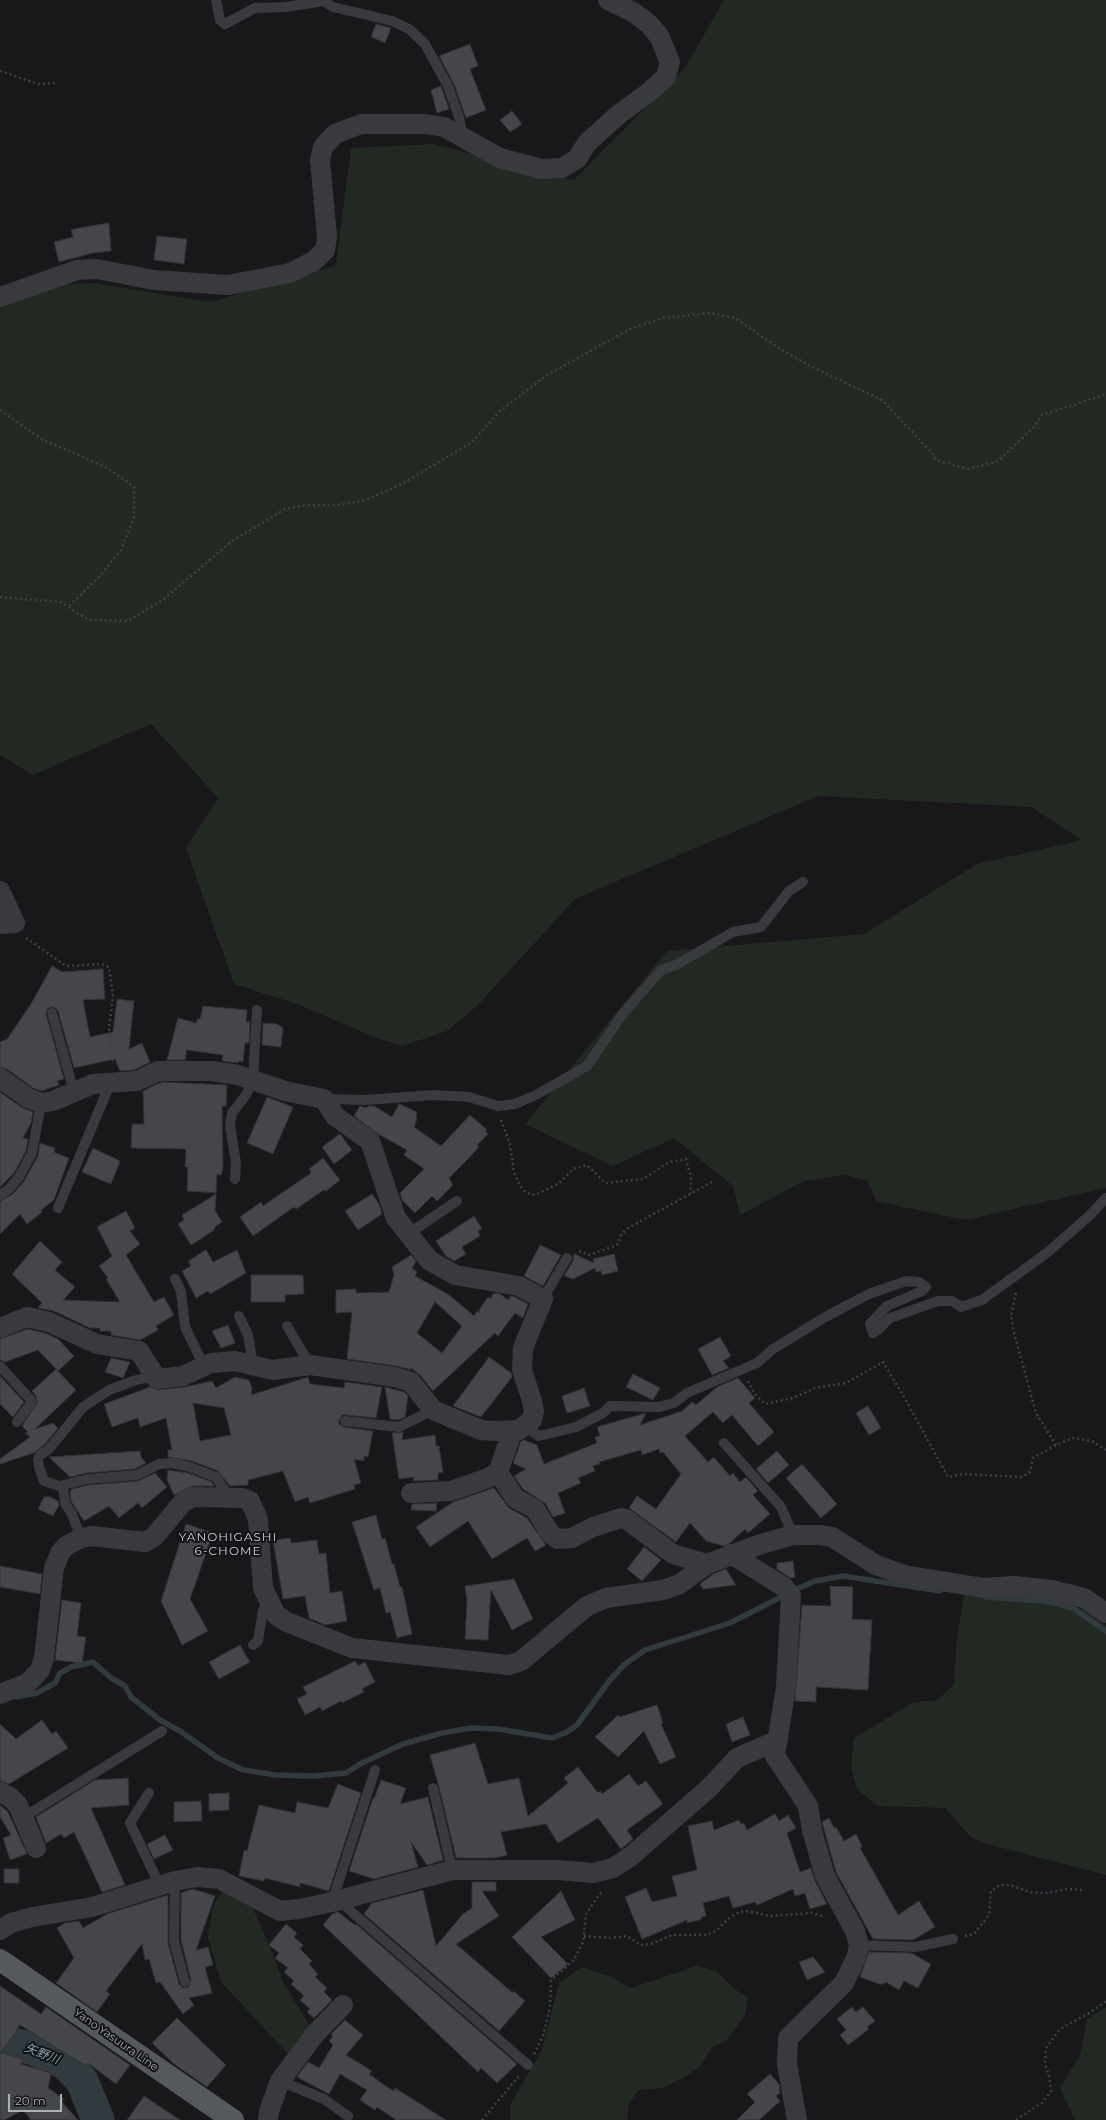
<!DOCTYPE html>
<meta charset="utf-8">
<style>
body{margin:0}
#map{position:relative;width:1106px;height:2120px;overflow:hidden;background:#18181a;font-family:Montserrat,sans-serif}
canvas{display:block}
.scale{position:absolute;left:8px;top:2094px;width:54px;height:18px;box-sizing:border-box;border:2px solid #abb1b9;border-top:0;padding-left:5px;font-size:12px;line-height:14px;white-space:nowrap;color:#abb1b9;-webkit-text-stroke:3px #131315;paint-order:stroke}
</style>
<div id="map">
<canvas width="1106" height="2120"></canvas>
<div class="scale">20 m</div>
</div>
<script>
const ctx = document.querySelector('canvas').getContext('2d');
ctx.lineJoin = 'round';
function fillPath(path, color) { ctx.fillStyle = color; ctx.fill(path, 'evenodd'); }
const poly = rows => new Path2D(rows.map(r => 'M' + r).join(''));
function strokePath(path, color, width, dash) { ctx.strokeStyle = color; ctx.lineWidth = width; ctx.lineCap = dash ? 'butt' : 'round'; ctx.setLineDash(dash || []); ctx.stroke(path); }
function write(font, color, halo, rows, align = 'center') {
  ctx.font = font + ' Montserrat,"Noto Sans JP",sans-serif'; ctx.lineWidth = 4; ctx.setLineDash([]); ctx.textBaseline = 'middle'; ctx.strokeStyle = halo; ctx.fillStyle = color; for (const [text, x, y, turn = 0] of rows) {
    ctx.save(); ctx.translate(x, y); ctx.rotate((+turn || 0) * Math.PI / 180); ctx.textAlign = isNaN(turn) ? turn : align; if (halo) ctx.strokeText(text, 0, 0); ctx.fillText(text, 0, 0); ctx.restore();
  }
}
const green = poly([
 [724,0,1106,0,1106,1188,965,1220,876,1201,868,1181,845,1175,804,1181,740,1215,733,1186,674,1138,613,1166,525,1124,667,951,864,934,977,864,1082,840,1031,807,818,796,575,899,477,1006,447,1031,402,1046,377,1038,300,1005,234,984,186,848,218,798,151,724,33,775,0,755,0,286,93,283,211,302,336,265,351,148,434,144,574,180,685,68],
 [1020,1594,1069,1601,1106,1625,1106,1875,984,1843,971,1837,945,1808,877,1806,857,1789,851,1766,854,1738,914,1702,937,1700,954,1685,956,1646,964,1595],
 [226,1890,252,1906,273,1954,282,1980,311,2028,289,2055,221,1982,208,1937,212,1912,218,1896],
 [696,1966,715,1970,733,1988,748,1998,745,2015,726,2041,712,2047,700,2067,681,2079,662,2088,638,2090,629,2104,627,2120,510,2120,510,2105,542,2050,559,1983,582,1967,610,1976,631,1988],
 [1106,2007,1106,2120,1075,2120,1060,2088,1080,2055,1087,2019]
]);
const stream = poly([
 [792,1591,815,1581,843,1576,940,1591],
 [986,1597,1044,1601,1059,1604,1074,1609,1106,1631],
 [16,1697,37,1693,55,1683,60,1673,71,1667,93,1662,111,1678,125,1686,131,1697,160,1720,180,1731,218,1758,243,1770,276,1775,314,1776,346,1773,360,1764,403,1744,442,1733,471,1728,498,1729,552,1738,567,1732,577,1725,610,1680,625,1664,645,1650,730,1623,785,1595]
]);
const river = poly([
 [0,2041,34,2049,66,2064,82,2081,98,2120]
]);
const building = poly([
 [376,24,391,28,385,43,371,37,376,24],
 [470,44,478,66,470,69,486,110,466,118,454,84,439,56,470,44],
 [441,86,449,109,437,113,431,90,441,86],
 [512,111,522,124,510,132,500,120,512,111],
 [109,223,111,251,93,253,59,262,54,242,73,237,71,230,78,228,109,223],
 [157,236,187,239,184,264,154,260,157,236],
 [52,966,62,972,103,969,105,999,83,1000,90,1037,113,1032,117,999,134,1001,129,1049,142,1043,150,1062,134,1070,120,1071,115,1059,74,1068,58,1011,56,1008,51,1007,47,1009,46,1014,64,1079,57,1081,59,1085,41,1091,33,1088,7,1069,0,1067,0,1042,7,1039,31,1004,52,966],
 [203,1006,247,1010,246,1022,250,1022,249,1043,245,1043,243,1062,239,1061,238,1063,222,1061,223,1055,187,1050,185,1060,167,1060,178,1018,197,1023,197,1019,200,1019,203,1006],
 [263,1023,277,1024,283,1028,281,1047,262,1045,263,1023],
 [161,1082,227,1085,226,1106,222,1106,223,1167,221,1175,217,1174,216,1193,187,1191,188,1167,185,1167,186,1149,131,1148,132,1124,144,1124,143,1091,159,1083,160,1085,161,1082],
 [0,1092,21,1107,33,1112,31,1123,23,1138,28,1139,26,1151,14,1173,0,1187,0,1092],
 [267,1097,293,1107,273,1154,247,1143,267,1097],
 [399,1104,417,1112,416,1118,417,1119,414,1127,441,1146,470,1115,487,1130,485,1131,488,1134,477,1145,479,1147,468,1159,449,1178,453,1185,437,1201,432,1196,415,1213,402,1200,400,1193,424,1169,404,1155,407,1150,378,1134,354,1116,360,1106,366,1108,368,1106,374,1106,392,1117,399,1104],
 [340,1134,352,1150,334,1164,322,1147,340,1134],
 [40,1143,55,1148,54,1152,69,1158,54,1200,41,1210,42,1212,27,1224,20,1214,0,1234,0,1201,13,1194,24,1181,38,1156,40,1143],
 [93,1148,120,1161,111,1184,82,1172,93,1148],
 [323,1158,340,1180,326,1191,324,1190,296,1209,294,1207,253,1236,240,1217,261,1202,263,1206,311,1173,309,1169,323,1158],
 [216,1194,215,1210,222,1222,216,1226,213,1231,191,1245,178,1224,184,1220,182,1215,216,1194],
 [372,1194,379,1204,382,1214,358,1230,345,1211,372,1194],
 [126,1211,135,1228,130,1231,140,1244,126,1255,154,1302,164,1297,174,1315,156,1326,158,1330,140,1340,111,1335,111,1331,100,1331,100,1328,90,1328,54,1311,38,1308,42,1303,12,1274,40,1241,62,1262,55,1270,75,1287,63,1300,120,1302,106,1279,108,1278,99,1266,112,1256,97,1227,126,1211],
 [474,1216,482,1229,478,1231,480,1236,462,1247,466,1254,454,1261,446,1256,436,1241,474,1216],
 [540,1245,561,1255,543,1286,524,1276,540,1245],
 [206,1250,213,1262,237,1250,246,1273,210,1294,208,1291,196,1298,182,1271,191,1266,188,1261,206,1250],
 [574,1254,594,1263,593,1259,614,1254,618,1271,602,1275,601,1271,596,1272,595,1268,573,1279,564,1276,573,1261,574,1254],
 [411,1255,416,1261,412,1268,417,1272,415,1276,448,1294,474,1316,477,1311,480,1313,479,1310,488,1297,490,1299,494,1293,500,1294,508,1300,511,1296,515,1297,528,1304,523,1318,515,1313,498,1336,495,1333,433,1391,420,1375,411,1368,411,1370,397,1366,347,1359,352,1312,336,1313,336,1290,356,1289,356,1293,389,1292,394,1275,392,1267,411,1255],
 [435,1302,462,1326,442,1353,417,1333,435,1302],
 [251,1275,303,1275,304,1294,285,1295,285,1302,251,1302,251,1275],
 [228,1325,235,1343,221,1348,212,1331,228,1325],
 [28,1329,45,1333,58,1339,74,1356,58,1371,38,1350,5,1362,0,1360,0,1339,28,1329],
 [720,1337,731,1356,723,1361,729,1368,712,1375,698,1349,720,1337],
 [489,1357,511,1373,512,1377,481,1417,453,1406,489,1357],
 [111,1358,130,1362,123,1378,105,1372,111,1358],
 [56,1369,76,1390,35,1429,53,1423,58,1428,45,1444,34,1453,0,1464,0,1459,30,1437,25,1433,28,1432,22,1426,37,1403,36,1396,32,1391,56,1369],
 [633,1374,660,1388,653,1400,626,1387,633,1374],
 [0,1376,24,1402,13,1417,0,1404,0,1376],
 [235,1377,249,1380,252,1388,251,1395,308,1377,310,1384,344,1388,345,1382,382,1387,376,1418,345,1415,342,1415,339,1420,339,1424,344,1427,373,1431,368,1457,364,1456,364,1461,354,1459,361,1483,354,1485,355,1489,310,1503,308,1497,295,1502,283,1471,248,1480,248,1485,230,1486,218,1471,192,1461,168,1457,168,1450,172,1450,166,1418,140,1427,138,1418,112,1427,104,1404,150,1387,158,1390,185,1387,212,1381,216,1388,235,1377],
 [193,1403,224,1408,231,1435,200,1441,193,1403],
 [738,1378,755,1398,749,1403,774,1432,758,1446,732,1415,723,1423,713,1412,685,1436,708,1462,714,1457,730,1476,733,1473,740,1482,746,1477,758,1491,753,1495,770,1514,748,1533,745,1529,730,1543,724,1546,706,1541,690,1523,676,1542,629,1508,637,1496,656,1509,681,1474,663,1452,660,1453,659,1449,642,1455,641,1450,599,1462,600,1464,593,1466,595,1471,578,1478,581,1483,558,1493,565,1513,553,1517,545,1503,523,1489,514,1476,526,1469,513,1463,521,1441,524,1440,537,1445,544,1464,597,1443,595,1437,600,1436,597,1427,646,1413,640,1425,682,1411,692,1402,696,1405,717,1387,738,1378],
 [385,1387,404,1392,408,1396,405,1417,398,1420,390,1419,385,1387],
 [584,1388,590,1406,567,1413,562,1396,584,1388],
 [868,1406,881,1428,869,1435,856,1413,868,1406],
 [403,1432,402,1440,435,1435,436,1446,439,1446,443,1472,438,1473,438,1480,413,1481,414,1477,399,1479,392,1433,403,1432],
 [140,1451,141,1457,146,1463,135,1469,87,1473,70,1477,49,1457,140,1451],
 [777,1451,789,1465,768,1483,756,1469,777,1451],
 [802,1464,837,1504,821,1518,786,1478,802,1464],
 [168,1470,188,1473,212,1482,214,1486,193,1486,174,1495,167,1480,168,1470],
 [155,1473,167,1487,142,1508,138,1503,119,1518,109,1506,84,1521,71,1501,70,1491,72,1489,89,1485,138,1481,155,1473],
 [494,1488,509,1508,527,1518,546,1545,535,1551,527,1538,492,1559,468,1521,430,1547,416,1527,453,1502,494,1488],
 [44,1497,50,1497,58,1501,59,1505,53,1516,38,1509,44,1497],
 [437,1503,436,1511,411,1510,412,1504,437,1503],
 [376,1515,382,1539,385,1538,392,1564,394,1564,400,1587,402,1587,412,1634,397,1638,390,1612,386,1613,380,1588,374,1590,352,1522,376,1515],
 [186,1524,213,1533,190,1599,208,1631,182,1645,161,1601,186,1524],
 [290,1538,291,1543,317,1540,319,1554,326,1553,330,1593,342,1591,347,1621,325,1625,309,1618,305,1596,283,1599,273,1540,290,1538],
 [644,1547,661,1560,642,1581,627,1569,644,1547],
 [793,1561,795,1577,790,1578,777,1569,777,1563,793,1561],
 [0,1566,42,1574,40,1594,0,1587,0,1566],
 [726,1569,736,1585,703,1589,700,1584,713,1574,726,1569],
 [514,1579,533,1619,512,1630,491,1590,488,1640,465,1639,467,1600,465,1586,514,1579],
 [830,1586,853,1587,852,1619,872,1620,868,1690,816,1687,816,1702,795,1701,802,1605,831,1606,830,1586],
 [62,1600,81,1603,77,1636,86,1637,82,1663,55,1660,62,1600],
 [240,1645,250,1662,219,1679,209,1662,240,1645],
 [355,1661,358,1666,365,1662,375,1682,362,1689,364,1692,342,1703,341,1701,322,1711,320,1707,305,1715,297,1699,307,1694,303,1687,355,1661],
 [657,1705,663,1723,661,1724,676,1757,660,1764,644,1731,618,1757,595,1737,618,1715,620,1717,657,1705],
 [743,1717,750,1735,732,1742,726,1724,743,1717],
 [42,1720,52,1734,56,1731,68,1748,9,1784,0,1781,0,1724,16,1739,42,1720],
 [475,1743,488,1784,519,1778,528,1816,568,1783,564,1778,578,1767,598,1793,600,1791,602,1794,629,1774,638,1786,646,1781,663,1804,627,1830,633,1839,621,1849,598,1818,558,1843,546,1824,501,1832,507,1855,495,1858,456,1858,439,1787,430,1755,475,1743],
 [128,1778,129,1805,91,1808,125,1885,102,1892,74,1832,64,1838,61,1834,46,1843,36,1817,95,1780,128,1778],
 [381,1780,406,1788,400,1804,428,1797,443,1860,427,1865,411,1842,418,1867,374,1879,349,1871,373,1798,374,1799,381,1780],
 [338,1784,361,1793,329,1891,300,1883,300,1887,265,1878,264,1881,239,1876,244,1850,247,1851,259,1805,295,1813,297,1802,328,1808,338,1784],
 [229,1793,229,1810,209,1811,209,1794,229,1793],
 [201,1801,202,1821,174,1822,174,1802,201,1801],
 [0,1805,8,1812,27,1854,10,1860,3,1838,11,1835,0,1817,0,1805],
 [775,1814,779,1821,788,1815,796,1828,787,1833,800,1872,811,1868,815,1881,827,1904,810,1909,805,1893,795,1896,793,1889,757,1905,755,1902,733,1908,729,1896,703,1903,706,1916,701,1917,702,1919,687,1923,687,1920,642,1939,625,1897,646,1888,652,1902,677,1896,672,1876,697,1870,688,1826,712,1821,714,1830,739,1820,741,1824,744,1823,747,1830,775,1814],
 [829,1818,834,1828,836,1827,844,1841,856,1834,862,1846,860,1848,898,1915,919,1901,935,1927,913,1940,873,1939,836,1872,822,1822,829,1818],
 [165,1835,173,1850,154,1859,147,1844,165,1835],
 [4,1869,19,1869,19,1883,4,1883,4,1869],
 [472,1882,496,1882,496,1891,482,1891,499,1916,456,1944,513,1993,514,1991,525,2001,499,2031,364,1914,372,1903,423,1890,436,1946,463,1914,472,1908,472,1882],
 [193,1889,215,1896,196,1950,208,1947,213,1965,205,1967,212,1993,189,1998,194,2005,183,2014,160,1982,156,1983,149,1959,145,1960,142,1944,106,1991,110,1994,97,2012,56,1983,74,1958,57,1928,65,1923,79,1921,83,1928,107,1914,168,1895,168,1943,179,1984,183,1988,189,1987,191,1980,181,1940,181,1893,193,1889],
 [561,1891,575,1920,541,1937,568,1964,551,1978,512,1937,561,1891],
 [338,1912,355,1925,356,1924,517,2064,497,2083,481,2068,478,2072,323,1925,332,1914,338,1912],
 [286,1924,297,1933,294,1937,303,1945,300,1949,312,1961,309,1964,318,1974,315,1977,327,1988,324,1992,332,2000,314,2018,307,2012,310,2009,300,2000,304,1996,291,1984,294,1981,284,1972,288,1968,275,1958,279,1953,269,1945,286,1924],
 [869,1952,911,1953,931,1964,918,1988,904,1981,899,1990,886,1982,884,1984,879,1984,860,1977,869,1952],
 [813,1957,825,1972,807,1980,799,1962,813,1957],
 [0,1986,41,2014,46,2007,130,2065,116,2084,88,2063,86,2066,20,2025,1,2053,23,2059,21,2064,51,2073,48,2088,64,2099,62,2102,78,2120,31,2120,23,2110,5,2120,0,2120,0,1986],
 [852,2007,856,2012,863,2007,875,2021,867,2027,869,2029,848,2045,840,2035,846,2030,837,2019,852,2007],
 [177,2018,226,2065,207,2087,174,2064,152,2043,177,2018],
 [345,2020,363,2035,346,2055,372,2071,369,2074,393,2091,395,2088,446,2120,396,2120,377,2107,375,2110,360,2100,367,2090,340,2074,329,2094,297,2077,308,2062,319,2068,333,2045,329,2041,333,2036,331,2034,345,2020],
 [770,2074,779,2084,780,2093,776,2096,780,2101,759,2120,737,2120,755,2102,747,2094,770,2074],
 [144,2096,180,2120,127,2120,144,2096]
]);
const path = poly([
 [0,71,38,84,57,83],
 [0,410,43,440,108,468,134,487,134,517,121,550,100,576,68,607],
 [0,597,60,602,89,620,128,621,164,599,231,542,285,509,305,505,338,505,366,500,402,484,472,442,499,412,547,375,630,329,663,318,710,313,735,318,779,348,810,366,882,400,932,453,936,460,968,469,997,462,1033,428,1042,415,1106,394],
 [26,938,66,966,102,964,109,967,113,996,109,1028,113,1064],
 [501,1120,510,1144,514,1173,522,1189,527,1193,535,1195,558,1184,573,1169,587,1165,605,1183,643,1179,669,1162,686,1159,691,1177,690,1194],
 [579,1251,589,1255,612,1247,618,1244,621,1235,628,1228,712,1182],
 [1016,1293,1011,1315,1013,1329,1036,1413,1056,1445],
 [363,1331,365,1338,385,1357],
 [748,1381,755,1394,765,1404,793,1398,815,1388,846,1383,883,1362,903,1395,948,1477,963,1474,1022,1477,1030,1472,1033,1458,1056,1445,1073,1438,1092,1441,1106,1450],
 [584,1936,610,1938,627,1936,640,1945,651,1944,672,1935,707,1935,716,1931,728,1919,739,1912,748,1911,770,1916,812,1913,825,1917],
 [965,1936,974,1934,989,1915,991,1891,1000,1885,1010,1885,1029,1892,1046,1893,1067,1889,1084,1890],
 [534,2054,543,2036,550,2007,551,1980,573,1961,583,1942,586,1914,602,1891],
 [482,2120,519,2076],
 [1016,2120,1042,2103,1051,2091,1049,2076,1045,2064,1046,2048,1060,2029,1091,2012,1106,2001]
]);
const lane = poly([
 [216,0,220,20,225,24,255,8,286,7,324,1,333,7,392,21,409,29,425,44,448,86,459,117,463,137],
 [52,1013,74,1092],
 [324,1099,365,1100,433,1095,469,1097,498,1106,515,1104,536,1095,587,1066,622,1015,661,970,676,965,733,932,761,927,789,891,803,882],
 [235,1179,236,1163,230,1125,232,1113,246,1095,253,1080,257,1010],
 [0,1195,9,1189,19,1177,32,1153,41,1103],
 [58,1208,110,1084],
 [408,1234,457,1201],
 [175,1279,181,1291,185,1327,204,1366],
 [543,1299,567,1258],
 [239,1316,248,1335,253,1365],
 [287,1326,310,1365],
 [0,1366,31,1400,31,1403,17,1422],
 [157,1379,145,1378,133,1381,109,1390,83,1407,49,1449,40,1455,38,1459,39,1467,44,1481,59,1486,88,1479,137,1475,159,1464,172,1463,190,1467,216,1477,230,1498],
 [345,1421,399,1427,433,1410],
 [524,1426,539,1436,576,1427,603,1413,610,1406,659,1407,674,1403,687,1393,757,1363,773,1349,827,1316,869,1294,906,1281,919,1282,926,1287,922,1291,887,1306,870,1324,873,1333,878,1330,890,1318,938,1301,952,1301,961,1307,982,1300,1048,1252,1089,1216,1106,1198],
 [724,1443,781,1507,793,1535],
 [63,1485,65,1503,72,1514,81,1538],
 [253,1645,258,1641,263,1610,269,1603],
 [433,1788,452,1870],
 [149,1793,130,1823,160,1886],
 [24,1817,162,1731],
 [175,1881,174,1941,185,1982],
 [338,1900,528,2065],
 [332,1902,375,1770],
 [859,1945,915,1947,953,1939],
 [280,2081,324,2099,348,2116]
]);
const street = poly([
 [0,297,77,270,97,269,154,280,228,285,290,273,314,261,325,250,327,237,320,160,323,147,335,134,361,124,426,124,444,127,500,158,541,169,562,168,577,159,587,143,618,115,648,93,666,77,670,62,659,36,649,24,633,12,608,0],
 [0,891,15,923,0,924],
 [0,1078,28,1098,41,1103,53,1101,93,1084,137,1081,158,1071,212,1071,238,1075,285,1091,324,1099,335,1116,370,1141,396,1218,429,1260,455,1275,519,1286,543,1299,523,1348,522,1370,532,1401,534,1411,532,1420,519,1430,497,1431,481,1430,433,1410,411,1382,395,1377,310,1365,272,1370,235,1361,211,1363,183,1376,157,1379,139,1351,97,1344,49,1322,27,1317,0,1328],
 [513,1430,498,1472,515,1498,535,1509,550,1533,557,1539,572,1538,593,1527,621,1518,626,1519,673,1554,707,1564],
 [411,1493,451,1491,488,1478,498,1472],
 [731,1554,784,1587,791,1596,786,1687,775,1756,808,1806,812,1830,825,1876,855,1931,859,1945,857,1956,844,1983,788,2038,787,2064,797,2120],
 [0,1694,28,1683,40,1670,44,1658,54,1568,60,1553,66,1546,81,1538,92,1536,145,1542,154,1537,183,1502,193,1497,242,1498,250,1501,258,1519,263,1588,276,1615,287,1622,352,1648,509,1665,521,1661,587,1606,606,1598,663,1590,680,1584,707,1564,761,1544,793,1535,819,1535,832,1537,876,1565,904,1575,984,1588,1014,1586,1052,1590,1084,1598,1106,1613],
 [0,1792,10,1797,18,1805,36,1848],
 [0,1930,11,1923,32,1917,92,1907,175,1881,197,1877,219,1879,280,1911,299,1909,332,1902,452,1870,558,1870,593,1873,613,1868,630,1857,709,1788,737,1758,776,1741],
 [268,2120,269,2111,280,2081,315,2034,343,2005]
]);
const primary = poly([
 [0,1960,233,2120]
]);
const streetNames = [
 ["Yano Yasuura Line",116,2040,35]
];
const neighbourhoodNames = [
 ["YANOHIGASHI",228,1537],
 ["6-CHOME",228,1551]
];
const waterNames = [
 ["矢野川",42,2054,21]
];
fillPath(green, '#222922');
strokePath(stream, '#303a3f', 5.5);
strokePath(river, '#303a3f', 33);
fillPath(building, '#45464a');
strokePath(building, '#323235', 1);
strokePath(path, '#3f4145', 2.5, [2, 3]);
strokePath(lane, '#393a3e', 10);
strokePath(street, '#393a3e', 20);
strokePath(primary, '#55585d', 22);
write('11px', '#abb1b9', '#131315', streetNames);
ctx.letterSpacing = '1px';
write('12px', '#cbcfd5', '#131315', neighbourhoodNames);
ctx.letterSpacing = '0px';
write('italic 12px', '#84a2b1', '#131315', waterNames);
</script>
